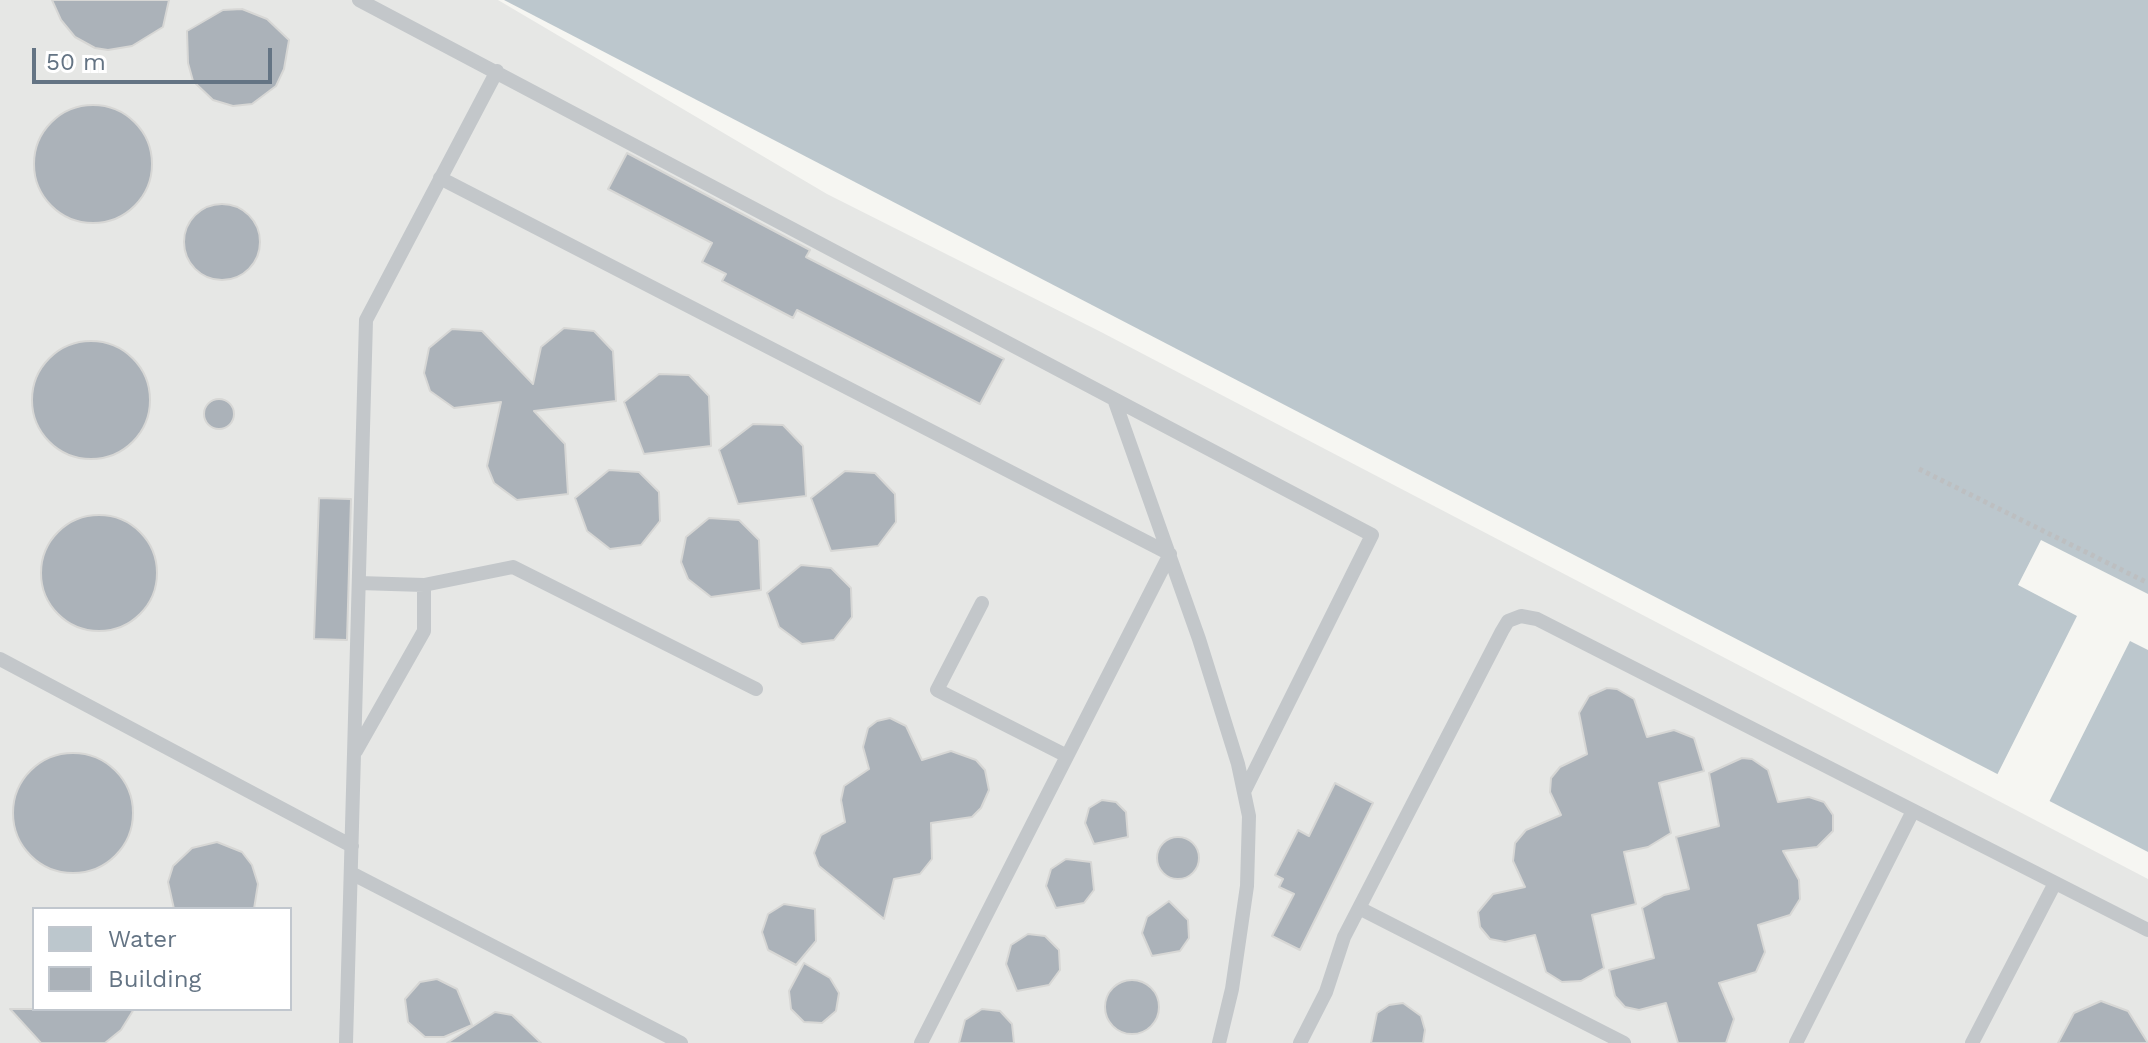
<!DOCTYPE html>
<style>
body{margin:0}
#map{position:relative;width:2148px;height:1043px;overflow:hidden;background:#f6f6f2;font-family:"Work Sans",sans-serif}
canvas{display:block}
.legend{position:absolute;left:32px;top:907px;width:260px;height:104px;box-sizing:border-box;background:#fff;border:2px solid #c1c7ce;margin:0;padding:10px 14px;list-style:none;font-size:24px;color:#647484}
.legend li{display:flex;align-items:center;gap:16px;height:40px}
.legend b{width:40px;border:2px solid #c1c7ce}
.scale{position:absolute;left:32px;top:48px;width:240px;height:36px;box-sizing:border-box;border:4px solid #647484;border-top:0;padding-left:10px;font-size:24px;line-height:28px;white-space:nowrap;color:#647484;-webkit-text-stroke:6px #fff;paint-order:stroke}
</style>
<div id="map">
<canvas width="2148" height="1043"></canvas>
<ul class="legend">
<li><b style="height:22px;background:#bcc7cd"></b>Water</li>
<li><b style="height:22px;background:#abb2b9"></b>Building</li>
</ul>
<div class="scale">50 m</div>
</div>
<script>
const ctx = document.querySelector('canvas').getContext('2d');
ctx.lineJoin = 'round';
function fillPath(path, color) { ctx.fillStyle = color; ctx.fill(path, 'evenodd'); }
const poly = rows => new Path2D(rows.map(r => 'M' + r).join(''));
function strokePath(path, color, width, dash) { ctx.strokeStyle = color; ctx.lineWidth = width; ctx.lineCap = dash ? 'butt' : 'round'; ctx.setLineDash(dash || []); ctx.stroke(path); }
const built = poly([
 [0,0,498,0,827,194,1101,332,2148,879,2148,1043,0,1043],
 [34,909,290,909,290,1009,34,1009]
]);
const water = poly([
 [504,0,2148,0,2148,852,1491,512]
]);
const pier = poly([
 [2041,540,2148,594,2148,650,2130,641,2048,804,1996,777,2077,616,2018,585]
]);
const building = poly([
 [52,0,169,0,163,27,132,46,108,50,95,48,75,37,61,20,52,0],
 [242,9,267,19,289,40,284,69,276,86,252,104,233,106,213,100,193,81,188,63,187,31,223,10,242,9],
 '34 164a59 59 0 1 1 118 0a59 59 0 1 1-118 0Z',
 [627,153,810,250,806,257,1004,359,980,404,797,310,793,318,722,281,726,274,702,262,712,243,608,189,627,153],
 '184 242a38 38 0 1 1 76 0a38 38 0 1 1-76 0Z',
 [564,328,594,331,613,351,616,401,534,411,565,444,568,494,517,500,494,483,487,466,501,402,454,408,430,391,424,373,429,348,452,329,482,331,533,384,541,347,564,328],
 '32 400a59 59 0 1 1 118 0a59 59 0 1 1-118 0Z',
 [659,374,689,375,709,396,711,446,644,454,624,402,659,374],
 '204 414a15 15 0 1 1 30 0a15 15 0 1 1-30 0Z',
 [753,424,783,425,803,446,806,496,738,504,719,450,753,424],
 [609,470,639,472,659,492,660,521,641,545,610,549,587,531,575,498,609,470],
 [845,471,875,473,895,494,896,522,878,546,831,551,811,498,845,471],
 [319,498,351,499,347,640,314,639,319,498],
 '41 573a58 58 0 1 1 116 0a58 58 0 1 1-116 0Z',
 [709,518,739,520,759,540,761,590,711,597,688,579,681,562,686,537,709,518],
 [801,565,831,568,851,588,852,617,834,640,802,644,779,627,767,593,801,565],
 [1607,688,1617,689,1634,699,1647,737,1674,730,1694,738,1704,771,1659,783,1671,833,1648,847,1624,852,1636,904,1592,915,1604,968,1581,981,1562,982,1546,972,1535,935,1505,942,1490,939,1480,927,1478,912,1493,894,1525,887,1513,861,1515,843,1526,830,1561,815,1550,792,1551,778,1560,767,1587,754,1579,713,1589,696,1607,688],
 [890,718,906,726,922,760,951,751,976,760,985,770,989,790,981,808,972,817,931,823,932,859,920,874,894,879,884,919,819,866,814,853,821,835,845,822,841,800,844,786,869,769,863,747,868,728,877,721,890,718],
 '13 813a60 60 0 1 1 120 0a60 60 0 1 1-120 0Z',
 [1742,758,1752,759,1768,770,1778,802,1809,797,1824,802,1833,815,1833,831,1817,847,1783,851,1799,880,1800,899,1790,915,1758,925,1765,952,1756,972,1719,983,1734,1019,1726,1043,1678,1043,1666,1003,1639,1010,1625,1007,1615,996,1609,970,1654,958,1642,908,1664,895,1689,889,1676,837,1719,826,1709,773,1742,758],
 [1335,783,1373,803,1300,950,1272,936,1294,894,1279,887,1283,879,1275,875,1298,830,1309,836,1335,783],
 [1102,800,1116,802,1126,812,1128,837,1094,844,1085,823,1089,808,1102,800],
 '1157 858a21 21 0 1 1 42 0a21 21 0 1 1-42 0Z',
 [217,842,242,852,252,865,258,884,254,909,174,909,168,882,173,866,192,848,217,842],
 [1066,859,1091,862,1094,890,1084,903,1056,908,1046,886,1051,869,1066,859],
 [1169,901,1188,920,1189,938,1180,951,1152,956,1142,933,1147,917,1169,901],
 [784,904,815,909,816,941,796,965,768,950,762,932,768,914,784,904],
 [1028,934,1045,936,1059,950,1060,970,1049,985,1017,991,1006,964,1011,945,1028,934],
 [804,963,830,978,839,993,836,1011,822,1023,804,1022,791,1009,789,991,804,963],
 [437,979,457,989,472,1025,444,1037,425,1037,408,1022,405,999,420,982,437,979],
 '1105 1007a27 27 0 1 1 54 0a27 27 0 1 1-54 0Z',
 [2101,1001,2128,1011,2148,1043,2058,1043,2074,1013,2101,1001],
 [1403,1003,1421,1016,1425,1030,1423,1043,1371,1043,1377,1013,1389,1005,1403,1003],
 [10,1009,134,1009,121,1030,105,1043,41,1043,10,1009],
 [982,1009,1000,1011,1012,1024,1014,1043,959,1043,965,1020,982,1009],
 [495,1012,512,1015,541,1043,447,1043,495,1012]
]);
const path = poly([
 [1919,469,2148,583]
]);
const service = poly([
 [359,0,1114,399,1199,639,1238,764,1249,816,1247,886,1232,989,1219,1043],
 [440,178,1170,554,921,1043],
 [1114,399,1372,535,1244,792],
 [359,583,424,585,513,567,756,689],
 [982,603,937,690,1067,756],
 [0,659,352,846],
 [356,751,424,631,424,585],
 [351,873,681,1043],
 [1359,908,1624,1043],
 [346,1043,366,320,497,71],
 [1300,1043,1326,992,1344,937,1502,631,1508,621,1521,616,1537,619,2148,930],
 [1796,1043,1913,811],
 [1972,1043,2055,883]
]);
fillPath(built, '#e6e7e5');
fillPath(water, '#bcc7cd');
fillPath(pier, '#f6f6f2');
fillPath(building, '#abb2b9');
strokePath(building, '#d7d7d5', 2);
strokePath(path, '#bdbfc1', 5, [4, 4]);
strokePath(service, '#c3c7ca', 14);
</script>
